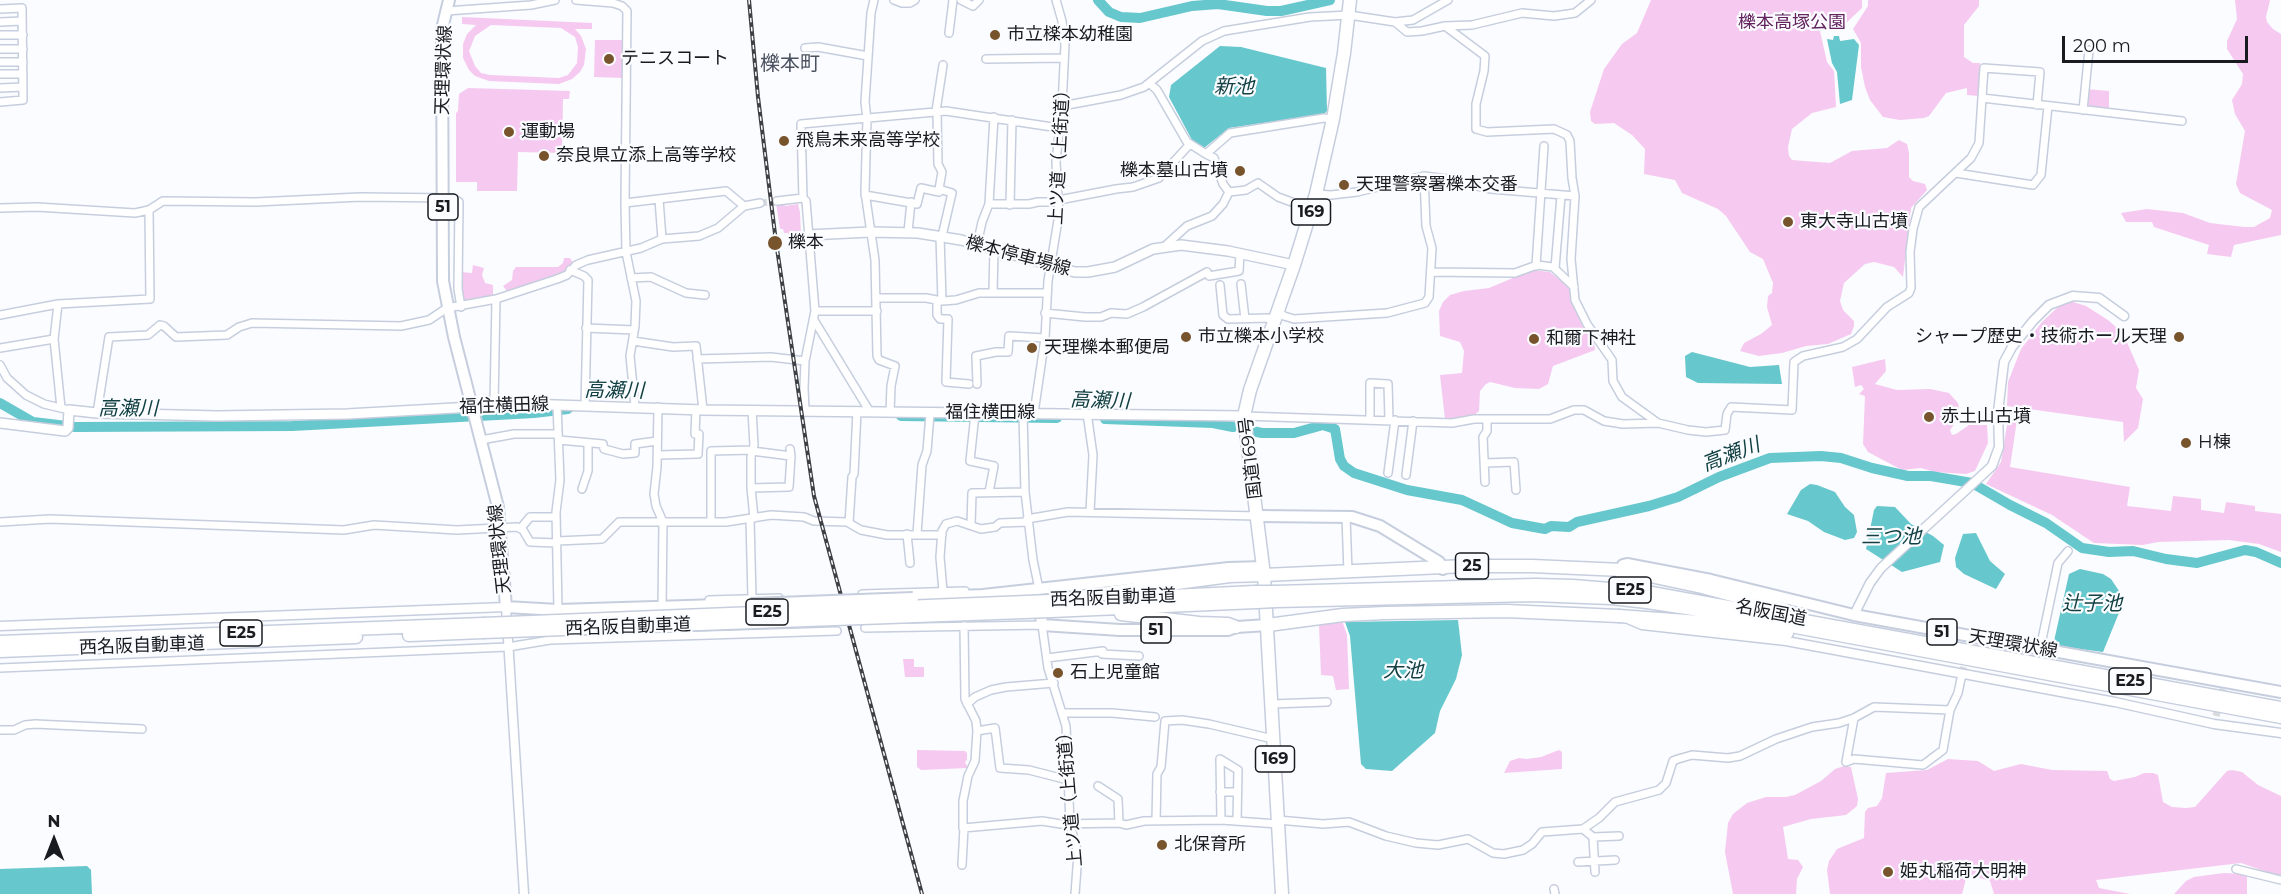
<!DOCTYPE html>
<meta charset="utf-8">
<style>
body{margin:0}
#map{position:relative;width:2281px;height:894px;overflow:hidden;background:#fafcff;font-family:Montserrat,sans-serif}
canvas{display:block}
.north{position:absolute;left:24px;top:810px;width:60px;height:60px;-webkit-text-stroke:4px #fafcff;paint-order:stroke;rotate:0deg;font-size:16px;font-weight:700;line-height:24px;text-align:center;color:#181b20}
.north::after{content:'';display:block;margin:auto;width:21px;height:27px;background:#181b20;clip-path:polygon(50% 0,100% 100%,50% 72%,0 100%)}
.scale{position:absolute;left:2062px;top:36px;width:186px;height:27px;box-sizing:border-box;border:3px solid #181b20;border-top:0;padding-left:8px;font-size:18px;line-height:21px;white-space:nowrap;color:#181b20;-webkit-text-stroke:4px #fafcff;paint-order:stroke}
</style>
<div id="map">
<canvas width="2281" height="894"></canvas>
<div class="north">N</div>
<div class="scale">200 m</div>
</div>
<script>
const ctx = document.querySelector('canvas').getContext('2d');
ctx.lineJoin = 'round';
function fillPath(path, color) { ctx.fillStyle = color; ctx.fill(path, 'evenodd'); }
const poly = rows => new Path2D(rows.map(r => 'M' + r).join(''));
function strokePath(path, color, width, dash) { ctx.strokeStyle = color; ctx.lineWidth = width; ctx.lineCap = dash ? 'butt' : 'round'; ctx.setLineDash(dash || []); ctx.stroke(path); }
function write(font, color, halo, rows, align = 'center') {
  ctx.font = font + ' Montserrat,"Noto Sans JP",sans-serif'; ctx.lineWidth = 4.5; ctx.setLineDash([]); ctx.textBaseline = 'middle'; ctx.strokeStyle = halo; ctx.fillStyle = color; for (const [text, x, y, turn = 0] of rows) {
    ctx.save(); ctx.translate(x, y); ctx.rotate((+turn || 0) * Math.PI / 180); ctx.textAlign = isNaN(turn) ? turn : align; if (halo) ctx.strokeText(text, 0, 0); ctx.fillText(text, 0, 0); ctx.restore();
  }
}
const green = poly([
 [1651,0,1862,0,1862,8,1845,24,1824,25,1820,31,1827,62,1834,71,1836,107,1812,113,1792,129,1788,147,1789,156,1792,160,1830,163,1852,151,1887,148,1899,140,1907,144,1909,153,1909,177,1913,181,1925,184,1927,190,1911,208,1903,277,1894,267,1874,262,1865,264,1844,283,1840,301,1843,310,1854,321,1854,326,1851,334,1828,344,1806,346,1782,353,1759,356,1740,351,1744,343,1761,334,1772,325,1767,307,1768,296,1772,293,1773,283,1763,259,1750,252,1726,216,1718,209,1682,193,1675,180,1644,174,1645,149,1632,135,1614,123,1595,124,1591,121,1590,112,1604,69,1622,44,1637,33],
 [1868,0,1979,0,1979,6,1964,25,1964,57,1973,63,1980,63,1978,96,1967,95,1967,88,1946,93,1929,116,1924,118,1900,120,1883,117,1870,100,1865,87,1861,67,1861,43,1853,29,1868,6],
 [2235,0,2270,0,2266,17,2267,22,2273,29,2281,34,2281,235,2234,245,2231,257,2207,254,2209,245,2154,227,2152,222,2126,222,2121,213,2147,209,2183,213,2210,223,2244,227,2254,227,2270,218,2272,210,2240,193,2236,184,2245,131,2235,114,2232,100,2242,84,2243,74,2227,49,2227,41,2237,19],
 [462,17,592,23,592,29,575,29,581,36,586,49,584,65,580,72,572,79,559,84,489,81,475,76,469,70,463,58,463,44,467,34,476,25,462,24],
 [491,25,561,28,575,37,578,47,577,63,568,75,559,78,490,75,481,73,475,66,469,51,475,36],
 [595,40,625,40,624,78,594,77],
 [468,88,570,91,569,99,563,99,562,153,518,152,517,191,477,191,477,182,456,182,456,113,458,111,459,94],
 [2086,89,2109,91,2109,111,2084,109],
 [776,203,783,203,785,206,798,204,800,212,801,234,789,236,788,233,784,233,783,229,780,229],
 [564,258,570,258,573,263,565,272,507,291,503,286,512,280,513,271,516,267,558,267,563,263],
 [473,265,484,268,482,275,485,283,493,285,493,296,465,304,462,301,460,272,472,273],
 [1532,270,1550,272,1570,288,1583,327,1594,341,1595,350,1553,366,1548,384,1539,389,1515,388,1490,382,1486,384,1480,391,1479,411,1472,417,1445,419,1440,375,1462,373,1464,351,1460,342,1440,336,1439,311,1443,302,1450,295,1464,291,1489,288],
 [2070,301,2086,306,2108,320,2123,333,2139,370,2136,388,2143,399,2138,428,2124,442,2123,422,2007,406,2008,382,2021,349,2042,322,2058,307],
 [1885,359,1886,371,1875,384,1897,390,1930,389,1949,393,1958,403,1959,408,1953,426,1950,430,1952,435,1956,434,1969,425,1987,425,1988,443,1975,471,1966,474,1935,472,1921,468,1902,470,1868,452,1863,444,1865,396,1859,394,1864,389,1861,385,1855,387,1852,367],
 [2008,419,2017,420,2010,467,2130,487,2127,506,2171,511,2173,496,2201,499,2201,510,2224,513,2226,502,2255,506,2255,511,2281,514,2281,552,2259,544,2229,540,2158,542,2143,545,2094,543,2052,515,1986,484,2001,462],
 [1342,620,1347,635,1349,689,1336,690,1333,676,1321,675,1319,625],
 [903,659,914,659,914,667,924,667,924,677,905,677],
 [917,750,965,751,967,753,967,760,965,762,968,768,921,770,917,767],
 [1559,750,1562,752,1562,769,1504,773,1510,761,1519,758,1527,759,1541,757],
 [1948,759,1978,761,1994,771,2021,764,2052,770,2107,771,2110,779,2114,781,2135,777,2144,773,2153,773,2158,775,2163,802,2172,807,2186,808,2195,807,2227,771,2232,770,2242,772,2258,785,2281,796,2281,877,2241,863,2096,880,2099,888,2130,894,1994,894,1990,881,1976,877,1966,879,1962,894,1830,894,1827,870,1829,861,1837,849,1864,838,1865,812,1868,808,1877,806,1882,798,1886,773,1927,770],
 [1844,766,1851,767,1858,799,1857,806,1846,815,1811,819,1783,827,1788,859,1798,860,1803,867,1797,879,1796,894,1733,894,1725,852,1728,823,1733,814,1747,803,1766,797,1786,797,1795,795,1821,781,1835,769],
 [2224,873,2244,874,2247,877,2247,894,2174,894,2186,881,2194,877]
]);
const water = poly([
 [1834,36,1839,36,1840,41,1854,39,1859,45,1852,100,1840,104,1837,72,1832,63,1827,39,1833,40],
 [1220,46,1241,47,1326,68,1327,111,1324,114,1229,128,1204,148,1192,140,1169,97,1171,85],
 [1692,352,1750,367,1779,365,1782,384,1698,383,1686,377,1685,356],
 [1810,484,1817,485,1835,492,1845,507,1854,515,1857,532,1854,538,1845,540,1824,532,1808,521,1787,514,1801,490],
 [1877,506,1895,507,1911,524,1933,536,1944,545,1940,562,1902,572,1866,549,1874,510],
 [1976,533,1990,561,2005,574,1996,589,1964,574,1956,567,1955,558,1963,534],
 [2080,569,2103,574,2111,579,2119,591,2121,608,2103,652,2058,646,2054,641,2069,574],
 [1458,620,1462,655,1456,679,1440,711,1435,733,1392,771,1366,769,1361,764,1350,636,1345,622],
 [87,866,91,870,92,894,0,894,0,869]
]);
const river = poly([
 [1098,0,1109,12,1121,17,1140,18,1192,6,1218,4,1267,11,1281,11,1330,0],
 [0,403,33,422,75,427,292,426,534,413,568,409],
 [901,416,1057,418],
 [1105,419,1213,423,1233,427],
 [1252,431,1262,433,1294,433,1323,425,1335,429,1340,459,1344,466,1354,473,1407,490,1462,500,1512,523,1545,529,1551,526,1569,527,1577,522,1649,506,1678,497,1719,477,1770,458,1821,456,1841,458,1872,468,1908,476,1931,476,1972,483,2010,505,2046,523,2082,548,2109,552,2133,551,2166,559,2197,563,2245,550,2256,552,2281,563]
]);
const minorTunnel = poly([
 [760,203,777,201],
 [1962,674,1971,637],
 [2216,716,2223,689]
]);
const minor = poly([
 [576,0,613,3,622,6,627,11,625,203,626,252,636,301,635,326,630,356,635,406],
 [874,0,871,13,865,102,867,119,865,192,875,260,877,356,879,360,895,366,891,386,890,412],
 [894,0,902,3,910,3,915,0],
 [961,0,973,6,979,0],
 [0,9,22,8,23,100,0,102],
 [446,11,531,5,555,0],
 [0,22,22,21],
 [1395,22,1407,32,1422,31,1445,26,1472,25,1522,13,1554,16,1575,13,1591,0],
 [1445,26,1485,56,1484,71,1476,104,1476,129,1487,132,1554,129,1567,135,1570,141,1572,178,1575,196,1571,259,1575,300,1587,324,1612,360,1613,381,1622,397,1658,423],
 [949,33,953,0],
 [0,35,23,35],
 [805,48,818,47,868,56],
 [0,49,23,49],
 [986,59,1064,58],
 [0,62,23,62],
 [0,74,23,74],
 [1149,83,1157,90,1187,142,1206,154,1230,133,1324,118,1333,119],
 [0,88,23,87],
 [1982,98,1984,68,2040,72,2037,105],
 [1062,106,1121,95,1144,87,1202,41,1224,31,1310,17,1349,15,1395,22,1413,20,1448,0],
 [2083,110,2089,50],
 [936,111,943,65],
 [937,111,938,164,942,172,939,189,952,193,942,236],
 [1206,154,1214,158,1223,184,1229,192],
 [1956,173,2033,185,2041,175,2048,106],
 [1316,194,1331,195,1357,192,1424,176,1447,179,1491,189,1575,196],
 [865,195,917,204,921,188,939,192,939,189],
 [803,198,801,124,946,111,1059,128],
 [659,199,662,239],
 [1059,200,1116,189,1133,187,1159,178,1189,145],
 [777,201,803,198,806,201,815,311,805,361,804,389,805,410],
 [625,203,726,191,744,206],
 [989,204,1029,204,1038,202,1059,202],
 [1010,205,1012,120],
 [0,208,37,207,135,213,149,210,163,201,256,202,360,197,453,198,459,202,458,289,461,307],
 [908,232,911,202],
 [940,236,942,301],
 [977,245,982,222,989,204,994,117],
 [1165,246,1187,226,1212,216,1223,204,1229,192,1246,190,1258,183,1278,197,1297,204,1313,205],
 [1536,266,1544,146],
 [1555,268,1561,196],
 [570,270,584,276,588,280,585,406],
 [1431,272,1515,273,1537,265,1553,267,1574,287],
 [631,278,651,277,686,293,705,295],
 [1241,284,1245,319],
 [1220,285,1223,315,1228,319,1268,318,1274,322],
 [993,293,994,249],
 [876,298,926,298,942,301,956,300,979,293,1046,293],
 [937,300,937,315,940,319,948,319,946,382,969,384],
 [58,304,54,339,61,408],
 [815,311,877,311],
 [1278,311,1284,316,1294,319,1387,313,1425,303,1429,297,1432,248,1426,226,1424,176],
 [1045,313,1085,317,1101,317,1111,313,1127,314,1143,307,1207,272,1209,276,1239,271,1240,254],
 [0,315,58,304,150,299,149,210],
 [814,320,870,412],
 [586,328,634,330],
 [633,341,673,347,696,346,703,410],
 [0,348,54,339],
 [697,359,771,357,805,361],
 [0,365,7,378,26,395,44,404,65,409],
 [977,384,976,356,996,352,1008,352,1009,336,1045,338],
 [494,404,496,299],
 [557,405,560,480,556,512,558,610],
 [658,407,657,467,654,494,656,506,663,522,662,608],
 [752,410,754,445,751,457,751,488,754,518],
 [97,413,109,337,148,335,160,325,164,326,176,337,227,335,239,327,252,323,401,326,429,320,447,308,496,299,557,279,567,275,576,265,588,260,641,248,662,239,699,236,718,228,744,206,760,203],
 [1034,413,1045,338,1048,281,1059,214,1056,162,1062,106,1065,45,1062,21,1056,0],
 [1087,413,1093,455,1090,512],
 [975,414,970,461,994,466,989,492],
 [1023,414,1025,492,1033,560,1039,589],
 [1244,416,1452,423,1474,419,1550,419,1574,410,1584,410,1604,421,1623,424,1658,423,1688,430,1706,432,1725,430,1727,414,1731,407,1792,410,1794,362,1803,356,1843,347,1857,339,1887,307,1909,293,1911,288,1910,252,1913,229,1919,207,1971,158,1979,143,1982,98,2182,121],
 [1370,419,1370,383,1388,384,1389,420],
 [481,440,514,434,558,434],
 [559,440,603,444,604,449,623,454,635,453,635,444,657,441],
 [752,451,791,456,790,449],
 [658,455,698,454,699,434,695,434,696,409],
 [1485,463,1514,462,1516,490],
 [1388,473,1395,420],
 [1406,475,1413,421],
 [1485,482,1483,437,1487,431,1487,419],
 [751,488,789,487,791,456],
 [582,489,588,471,588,444],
 [1346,517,1348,572],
 [750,519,752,598],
 [1027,519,1068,512,1258,516],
 [0,522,50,519,344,530,374,525,457,530,517,527,523,530,530,542,557,543],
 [711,522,711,451,753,450],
 [849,523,852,477,854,474,857,411],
 [971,525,972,493,1025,492],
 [521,528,530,517,556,517],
 [907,534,910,563],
 [917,534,922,465,927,451,930,414],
 [557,541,602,539,619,522,726,522,771,515,804,517,814,521,847,522,861,530,887,535,942,535],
 [943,591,940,557,942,531,946,524,957,521,981,529,995,527,1000,523,1028,522],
 [862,594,965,591],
 [709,600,779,598],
 [964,626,965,699,976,721,977,731,995,728,1000,768,1029,770,1068,780],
 [865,628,1042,625,1048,668,1066,726,1070,824,1078,854,1075,894],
 [2040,649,2058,563,2068,551],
 [1047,658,1103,651,1102,654,1139,656],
 [0,668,508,647,550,640,837,631],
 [967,704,975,697,991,690,1006,687,1054,683],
 [1272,704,1327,702],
 [1062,713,1112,713,1155,717],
 [1854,718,1846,762,1854,759,1923,765,1943,750,1950,710,1958,693,1962,674],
 [0,730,14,730,25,725,35,724,142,729],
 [977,731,975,761,968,776,963,801,963,828,1042,821,1061,824,1119,823,1126,825,1144,821,1221,820,1278,824],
 [1098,786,1118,799,1119,823],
 [1220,792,1237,792],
 [1221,820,1220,759,1238,770,1237,821],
 [1278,820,1323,824,1349,822,1386,836,1416,843,1438,845,1468,839,1493,853,1504,854,1523,850,1532,844,1542,832,1583,829,1599,818,1615,802,1659,790,1666,783,1673,761,1678,759,1692,755,1728,758,1740,756,1776,739,1812,727,1839,723,1854,718,1874,707,1950,710],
 [1156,821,1157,774,1161,767,1165,721,1182,720,1209,724,1273,739],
 [1583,829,1593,837,1595,872],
 [1593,837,1619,836],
 [1578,862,1615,860],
 [962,865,964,828],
 [2236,869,2281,880],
 [1554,889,1555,894]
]);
const tertiary = poly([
 [1854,615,1870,583,1881,568,1992,466,1999,447,1998,412,2004,362,2012,347,2033,321,2049,305,2073,296,2099,298,2124,316],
 [1628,619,1642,625,1786,641,2115,702,2214,724,2281,733],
 [0,626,506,607,524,894]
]);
const secondary = poly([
 [808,235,870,232,918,233,961,240,1075,272,1088,272,1115,267,1153,249,1181,245,1228,251,1294,265],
 [0,423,65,431,68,428,69,410,97,413,217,416,347,414,526,404,703,410,1244,416]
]);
const primary = poly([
 [449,0,442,29,443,281,454,337,498,507,506,607,558,610,751,604],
 [1258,516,1352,517,1380,526,1439,562,1443,569],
 [1620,583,1623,565,1627,564,1711,580,1854,615,2281,692],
 [913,598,983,595,1229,568,1263,567],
 [1040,604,1042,625,1120,630,1228,630,1236,627,1268,625]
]);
const trunk = poly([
 [1264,575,1466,566,1532,566,1622,570],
 [1268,625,1343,615,1385,613,1506,611,1619,616],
 [1282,894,1264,575,1244,416,1250,390,1294,265,1316,194,1333,119,1344,53,1350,0]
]);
const motorway = poly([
 [1622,570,1702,587,1784,609],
 [1275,592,1535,585,1573,586,1646,592,2281,708],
 [1130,598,1255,592],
 [1061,600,1184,582,1230,576,1264,575],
 [1276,601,1533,595,1611,598,1647,602,1726,614,2281,717],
 [1051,611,1256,602],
 [1121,614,1199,623,1228,624,1236,627],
 [1619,616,1700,622,1787,633],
 [409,635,483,632],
 [0,642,483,624],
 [0,651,356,637]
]);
const rail = poly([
 [749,0,758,97,776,242,814,496,922,894]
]);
const primaryBridge = poly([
 [751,604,913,598]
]);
const motorwayBridge = poly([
 [1255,592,1275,592],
 [1256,602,1276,601],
 [483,624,1051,601],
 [483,632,1051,611]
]);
const markers = [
 [995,35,6,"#77542c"],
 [609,59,6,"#77542c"],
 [509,132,6,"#77542c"],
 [784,141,6,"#77542c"],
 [544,156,6,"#77542c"],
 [1240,171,6,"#77542c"],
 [1344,185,6,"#77542c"],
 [1788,222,6,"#77542c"],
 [775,243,8,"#77542c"],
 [1186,337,6,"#77542c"],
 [2179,337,6,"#77542c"],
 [1534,339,6,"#77542c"],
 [1032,348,6,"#77542c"],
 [1929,417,6,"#77542c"],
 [2186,443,6,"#77542c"],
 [1058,673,6,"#77542c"],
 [1162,845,6,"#77542c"],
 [1888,872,6,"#77542c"]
];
const shields = [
 [443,207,30],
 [1311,212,39],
 [1472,566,33],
 [1630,590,42],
 [767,612,42],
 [1156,630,30],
 [1942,632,30],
 [241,633,42],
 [2130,681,42],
 [1275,759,39]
];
const shieldNames = [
 ["51",443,207],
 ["169",1311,212],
 ["25",1472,566],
 ["E25",1630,590],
 ["E25",767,612],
 ["51",1156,630],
 ["51",1942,632],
 ["E25",241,633],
 ["E25",2130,681],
 ["169",1275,759]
];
const parkNames = [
 ["櫟本高塚公園",1792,23]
];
const poiNames = [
 ["市立檪本幼稚園",1007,35],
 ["テニスコート",621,59],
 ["運動場",521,132],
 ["飛鳥未来高等学校",796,141],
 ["奈良県立添上高等学校",556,156],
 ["櫟本墓山古墳",1228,171,"right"],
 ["天理警察署櫟本交番",1356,185],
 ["東大寺山古墳",1800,222],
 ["櫟本",788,243],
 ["市立櫟本小学校",1198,337],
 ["シャープ歴史・技術ホール天理",2167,337,"right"],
 ["和爾下神社",1546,339],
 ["天理櫟本郵便局",1044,348],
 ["赤土山古墳",1941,417],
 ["H棟",2198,443],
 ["石上児童館",1070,673],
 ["北保育所",1174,845],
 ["姫丸稲荷大明神",1900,872]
];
const streetNames = [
 ["天理環状線",444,70,-88],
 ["上ツ道（上街道）",1060,153,-87],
 ["櫟本停車場線",1018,256,15],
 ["福住横田線",504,406,-2],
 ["福住横田線",990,413],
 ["国道169号",1251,458,-97],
 ["天理環状線",500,549,-96],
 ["西名阪自動車道",1113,598,-2],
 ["名阪国道",1771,613,11],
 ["西名阪自動車道",628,627,-2],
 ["天理環状線",2013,644,10],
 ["西名阪自動車道",142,646,-2],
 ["上ツ道（上街道）",1070,795,-95]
];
const neighbourhoodNames = [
 ["櫟本町",790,64]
];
const waterNames = [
 ["新池",1234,87],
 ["高瀬川",614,391,1],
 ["高瀬川",1100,401,2],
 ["高瀬川",128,409],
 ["高瀬川",1731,455,-21],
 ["三つ池",1891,537],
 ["辻子池",2092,604],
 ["大池",1403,671]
];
fillPath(green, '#f6c9f0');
fillPath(water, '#66c7cc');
strokePath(river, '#66c7cc', 10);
strokePath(minorTunnel, '#d8dade', 7, [7, 3.5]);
strokePath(minor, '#c6cede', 10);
strokePath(tertiary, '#c6cede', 11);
strokePath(secondary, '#c6cede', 12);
strokePath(primary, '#c6cede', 14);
strokePath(trunk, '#c6cede', 15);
strokePath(motorway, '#c6cede', 15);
strokePath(minor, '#fff', 7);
strokePath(tertiary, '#fff', 8);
strokePath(secondary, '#fff', 9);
strokePath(primary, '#fff', 10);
strokePath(trunk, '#fff', 12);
strokePath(motorway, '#fff', 12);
strokePath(rail, '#3d4044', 4);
strokePath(rail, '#fafcff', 1.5, [4.5]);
strokePath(primaryBridge, '#c6cede', 14, []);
strokePath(motorwayBridge, '#c6cede', 15, []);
strokePath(primaryBridge, '#fff', 10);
strokePath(motorwayBridge, '#fff', 12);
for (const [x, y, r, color] of markers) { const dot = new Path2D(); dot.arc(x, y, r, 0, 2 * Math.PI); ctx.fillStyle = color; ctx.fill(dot); strokePath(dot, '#fafcff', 2); }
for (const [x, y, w] of shields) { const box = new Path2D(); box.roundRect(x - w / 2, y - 13, w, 26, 4.5); ctx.fillStyle = '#fafcff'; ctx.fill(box); strokePath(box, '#181b20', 1.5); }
write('bold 16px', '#181b20', null, shieldNames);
write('18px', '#63235f', '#fafcff', parkNames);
write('18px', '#181b20', '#fafcff', poiNames, 'left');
write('18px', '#181b20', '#fafcff', streetNames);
write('20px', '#4c5260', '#fafcff', neighbourhoodNames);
write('italic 20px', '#124042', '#fafcff', waterNames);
</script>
